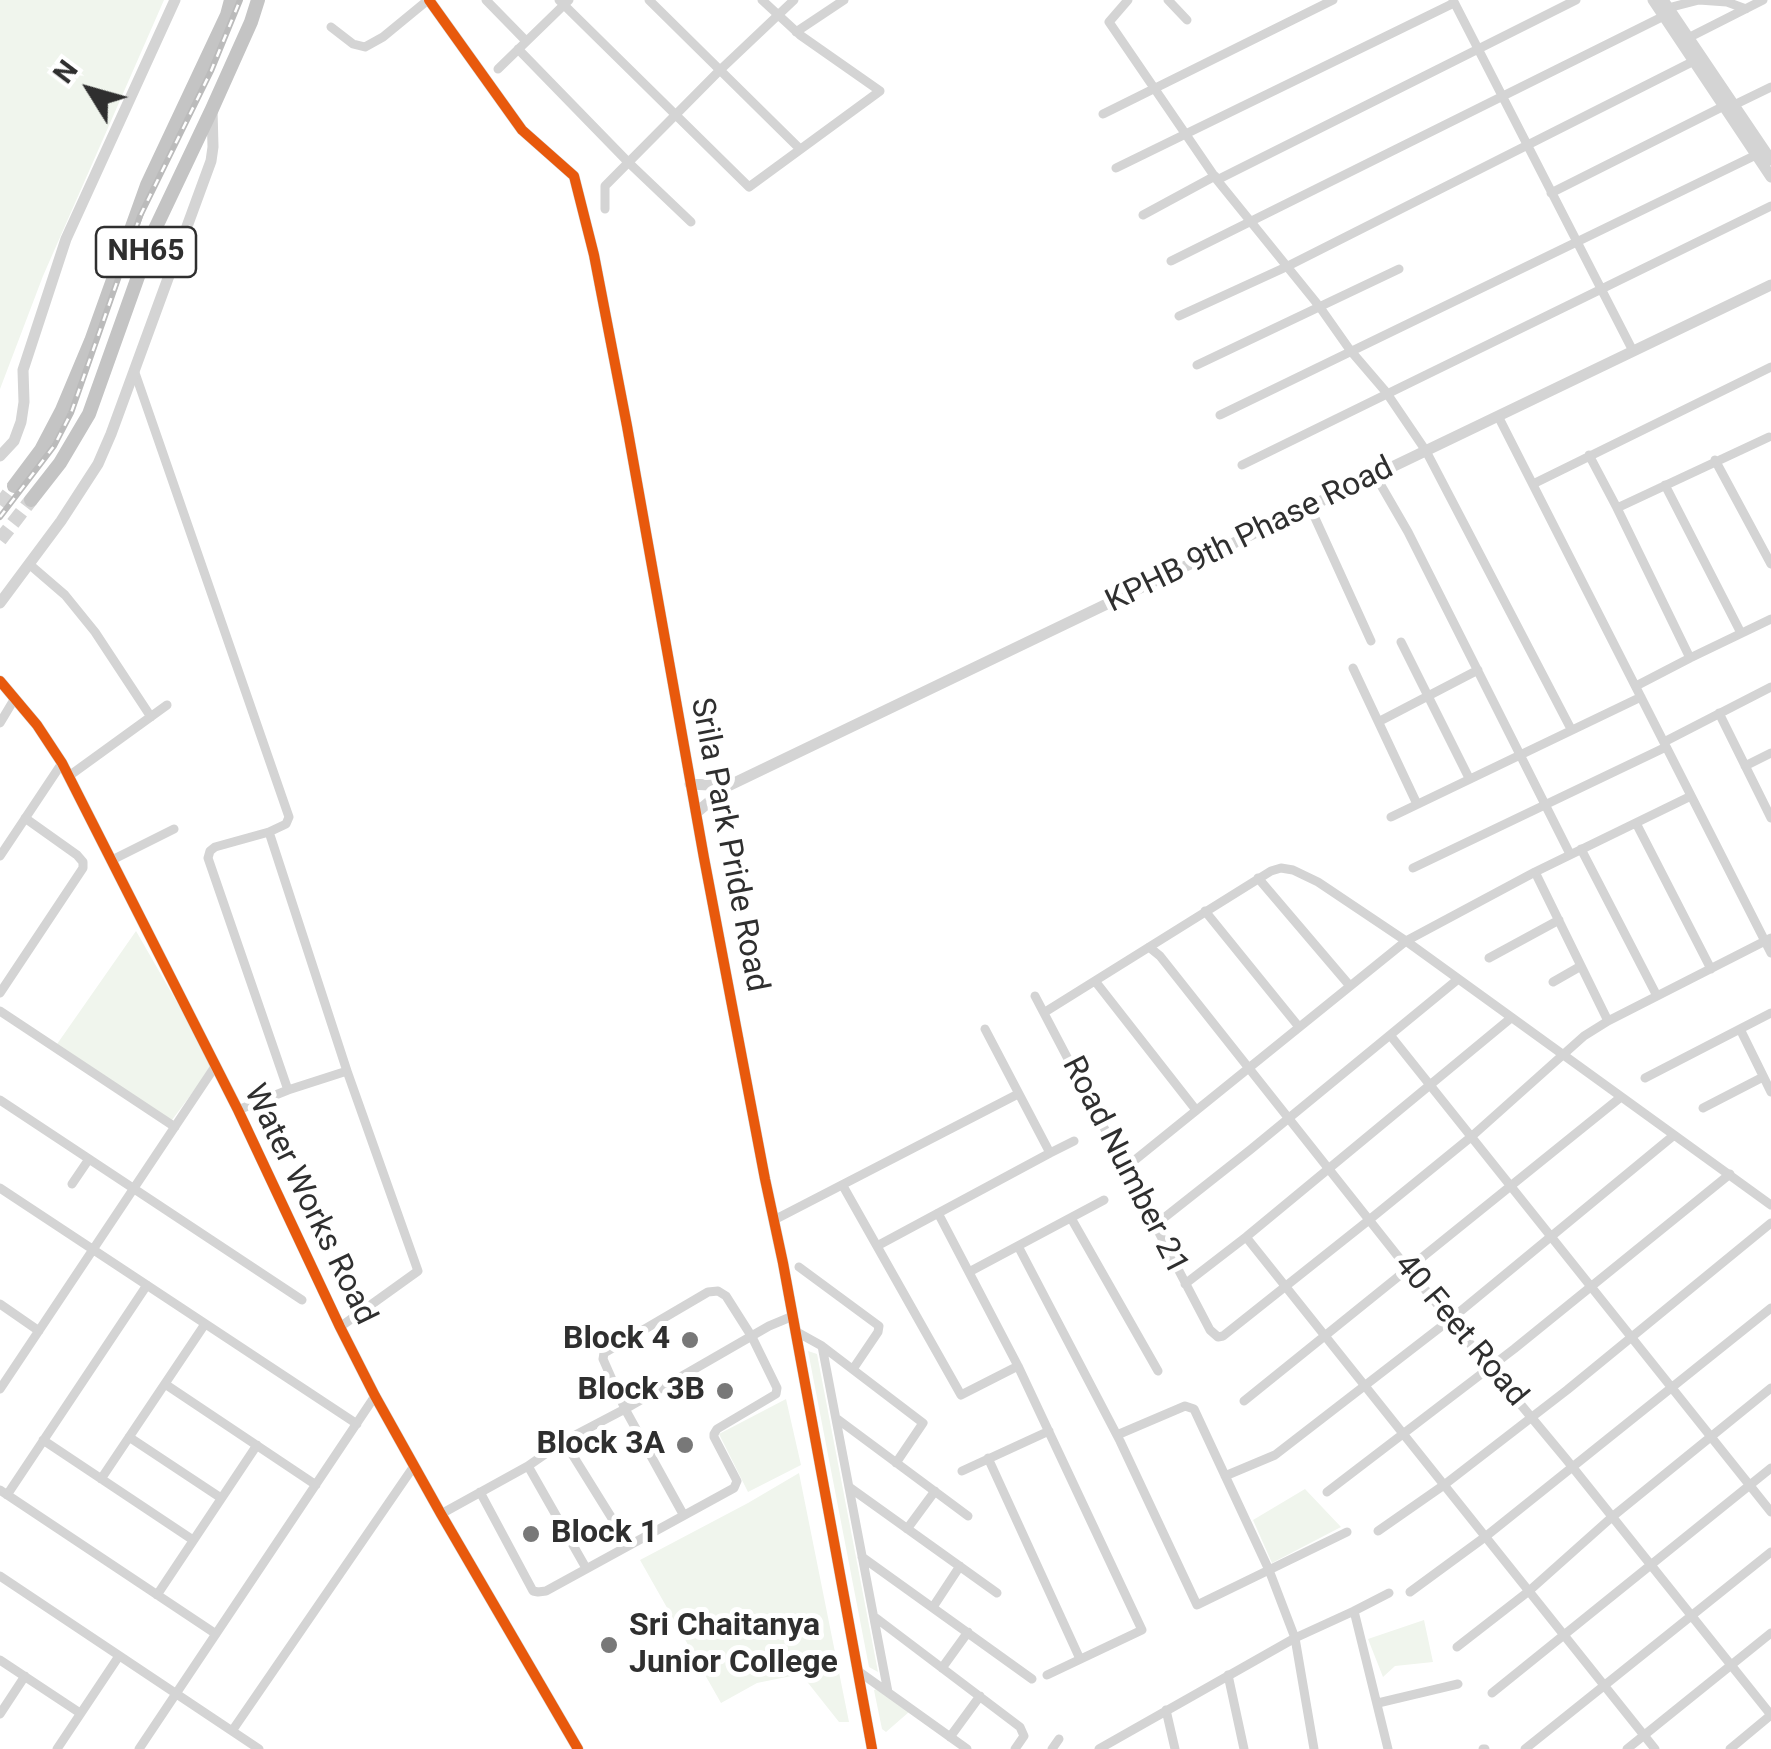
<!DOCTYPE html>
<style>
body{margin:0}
#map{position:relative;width:1771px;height:1749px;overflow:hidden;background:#fff;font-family:Roboto,sans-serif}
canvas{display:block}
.north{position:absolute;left:40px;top:40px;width:100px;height:100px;-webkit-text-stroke:8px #fff;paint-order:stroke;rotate:307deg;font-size:28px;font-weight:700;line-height:40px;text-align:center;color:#2f2f2f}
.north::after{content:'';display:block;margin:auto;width:35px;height:45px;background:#2f2f2f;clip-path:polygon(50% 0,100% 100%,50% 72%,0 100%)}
</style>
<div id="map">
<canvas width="1771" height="1749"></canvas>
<div class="north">N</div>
</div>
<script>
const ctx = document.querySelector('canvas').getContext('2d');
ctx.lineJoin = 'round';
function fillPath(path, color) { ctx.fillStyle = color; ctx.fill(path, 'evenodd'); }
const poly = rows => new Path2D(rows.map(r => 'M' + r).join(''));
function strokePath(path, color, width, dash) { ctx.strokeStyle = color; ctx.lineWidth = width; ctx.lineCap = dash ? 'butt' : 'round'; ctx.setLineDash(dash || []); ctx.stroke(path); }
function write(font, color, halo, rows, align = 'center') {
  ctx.font = font + ' Roboto,sans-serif'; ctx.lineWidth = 10; ctx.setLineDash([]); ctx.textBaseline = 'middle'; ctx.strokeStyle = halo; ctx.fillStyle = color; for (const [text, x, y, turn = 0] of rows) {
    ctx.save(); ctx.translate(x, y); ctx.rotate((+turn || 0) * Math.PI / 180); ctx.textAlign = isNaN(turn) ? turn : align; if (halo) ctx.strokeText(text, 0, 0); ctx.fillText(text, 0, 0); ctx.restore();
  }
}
const green = poly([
 [0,0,164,0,43,276,0,389],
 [136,931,213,1065,169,1124,55,1047],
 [808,1351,817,1354,878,1672,869,1667],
 [786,1399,801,1465,748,1492,719,1434],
 [799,1473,849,1722,839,1722,801,1674,757,1683,721,1703,640,1560,748,1503],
 [1305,1489,1341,1527,1272,1563,1253,1520],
 [1424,1620,1433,1662,1395,1666,1383,1677,1368,1639],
 [877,1689,909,1712,886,1732,882,1729,875,1695,874,1690]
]);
const trunkTunnel = poly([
 [0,505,14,486],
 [0,540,31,500]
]);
const minor = poly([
 [486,0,526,41],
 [559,0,749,187,880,91,800,35,762,0],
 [649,0,800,149],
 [1128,0,1109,22,1217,180,1319,306,1350,350,1386,392,1426,451,1571,729],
 [1168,0,1187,20],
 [1453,0,1633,351],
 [1668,8,1699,0,1727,2,1746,9],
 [331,27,353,44,365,47,383,37,428,0],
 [796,32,844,0],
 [1688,38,1763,0],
 [518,49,628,162,691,222],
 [498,69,569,0],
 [1103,114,1333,0],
 [1116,168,1454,3],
 [1217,180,1576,0],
 [1551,193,1724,106,1734,105,1771,87],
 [605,209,605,186,719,71,794,0],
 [1143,215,1215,176],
 [1171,261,1664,16],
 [1179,316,1286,267,1694,61],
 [1197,365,1399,269],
 [134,370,289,817,286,824,269,832,215,847,210,851,208,858,288,1090],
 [1220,415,1756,155],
 [1498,416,1771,953],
 [1769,437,1617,508,1690,658,1771,619],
 [1589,455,1617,508],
 [1715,460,1771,564],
 [1242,465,1771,206],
 [1375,475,1408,532,1570,854],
 [1533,484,1771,367],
 [1665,485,1741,633],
 [1310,507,1371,641],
 [29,564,65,595,95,632,151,717],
 [1401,642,1469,778],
 [1353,668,1417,804],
 [1636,686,1690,658],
 [1719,713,1771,818],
 [1380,721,1478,670],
 [0,723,15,698],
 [1664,742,1771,687],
 [1745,766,1771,753],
 [69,776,167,705],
 [1391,817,1641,697],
 [1636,823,1711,969],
 [269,832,347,1071,418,1271,340,1327],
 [1581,849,1657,996],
 [0,856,62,763],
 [112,860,174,829],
 [1413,868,1666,747],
 [1535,872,1608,1021,1771,938],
 [1258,878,1350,986],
 [1205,911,1299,1027],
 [1149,947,1160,956,1408,1269,1566,1459,1771,1715],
 [1489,958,1559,920],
 [1095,981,1196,1110],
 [1553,982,1581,966],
 [0,993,83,868,83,862,77,855,25,818],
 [1035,996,1210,1330,1218,1337,1223,1336,1369,1220,1471,1137,1584,1036,1608,1021],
 [0,1011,175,1127],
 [1045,1012,1271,871,1281,868,1293,870,1318,882,1406,941,1771,1205],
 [1740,1029,1771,1092],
 [1390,1035,1771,1512],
 [1645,1078,1771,1013],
 [0,1100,302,1300],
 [1703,1108,1763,1077],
 [238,1110,288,1090,347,1071],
 [1050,1153,1074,1141],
 [1125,1168,1406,941,1535,872,1691,796],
 [72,1184,89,1159],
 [843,1186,961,1395,1018,1366],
 [0,1188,357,1424],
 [938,1213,1018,1366,1142,1630,1047,1675],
 [1071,1218,1158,1371],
 [774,1220,1018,1094],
 [1155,1225,1250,1150,1457,980],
 [1246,1237,1655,1749],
 [877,1246,1050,1153,985,1029],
 [1018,1246,1120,1441,1197,1605,1347,1532],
 [799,1267,879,1326,878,1332,853,1369],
 [969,1272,1104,1200],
 [1185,1284,1246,1237,1511,1018],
 [0,1304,39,1331],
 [795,1331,822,1346,923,1423,896,1463],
 [822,1346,888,1692],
 [165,1384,316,1485],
 [0,1389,214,1068],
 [1244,1401,1621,1097],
 [836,1418,968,1516],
 [1117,1435,1185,1406,1194,1409,1269,1570,1295,1638,1314,1749],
 [129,1437,221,1498],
 [43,1440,193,1540],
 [564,1441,628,1544],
 [988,1458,1080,1659],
 [528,1466,586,1568],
 [962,1471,1049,1431],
 [1225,1476,1275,1455,1451,1319,1673,1136],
 [101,1479,205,1324],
 [849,1487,997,1593],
 [0,1490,216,1634],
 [480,1492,533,1591,538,1592,546,1591,734,1488,737,1481,714,1437,714,1434,717,1429,776,1394,777,1388,752,1337,726,1296,718,1291,708,1292,604,1353,603,1359,625,1409,683,1514],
 [1327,1492,1514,1349,1730,1174],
 [7,1495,147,1285],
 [441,1514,528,1466,564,1441,625,1409,769,1326,793,1316],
 [907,1529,935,1491],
 [1378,1531,1444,1485,1567,1390,1771,1223],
 [862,1557,1032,1679],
 [0,1576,259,1749],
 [1410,1592,1485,1537,1771,1308],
 [157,1595,257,1445],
 [933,1607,960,1566],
 [1354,1611,1389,1593],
 [876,1618,1020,1727,1024,1736,1015,1749],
 [1457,1647,1529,1591,1612,1517,1771,1388],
 [0,1660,80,1713],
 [942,1668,968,1632],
 [858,1671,967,1749],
 [1228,1675,1244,1749],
 [1492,1693,1771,1468],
 [1378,1703,1458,1684],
 [1166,1710,1175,1749],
 [0,1714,25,1676],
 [232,1731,414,1466],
 [950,1737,980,1696],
 [57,1749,119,1656],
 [139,1749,375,1396],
 [1052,1749,1059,1739],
 [1099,1749,1295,1638,1354,1611,1388,1749],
 [1483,1749,1485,1749],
 [1525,1749,1771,1552],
 [1627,1749,1771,1633],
 [1730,1749,1771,1715]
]);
const tertiary = poly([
 [429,0,522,130,574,176,594,255,627,426,704,858,765,1179,783,1263,872,1749],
 [1653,0,1771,177],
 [1663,0,1771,160],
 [0,456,14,441,21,422,24,402,23,370,66,239,175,0],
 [0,603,61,521,98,464,111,434,211,161,213,147,212,109],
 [0,681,37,725,62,763,238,1110,340,1327,375,1396,441,1514,578,1749],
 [690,784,728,786],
 [696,813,728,786,1771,285]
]);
const trunk = poly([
 [14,486,41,450,62,410,91,341,147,185,227,15,231,0],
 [31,500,60,463,89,414,155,229,212,109,251,22,258,0]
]);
const rail = poly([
 [0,517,54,446,71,413,140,216,211,71,240,0]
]);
const cycleway = poly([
 [429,0,522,130,574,176,594,255,627,426,704,858,765,1179,783,1263,872,1749],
 [0,681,37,725,62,763,238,1110,340,1327,375,1396,441,1514,578,1749]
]);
const markers = [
 [690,1340,10,"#787878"],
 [725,1391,10,"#787878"],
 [685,1445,10,"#787878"],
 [531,1534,10,"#787878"],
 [609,1645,10,"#787878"]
];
const shields = [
 [146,252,100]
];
const shieldNames = [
 ["NH65",146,252]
];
const streetNames = [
 ["KPHB 9th Phase Road",1250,536,-26],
 ["Srila Park Pride Road",728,845,79],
 ["Road Number 21",1124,1166,63],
 ["Water Works Road",309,1205,64],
 ["40 Feet Road",1460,1331,50]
];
const poiNames = [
 ["Block 4",670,1340],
 ["Block 3B",705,1391],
 ["Block 3A",665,1445],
 ["Block 1",551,1534,"left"],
 ["Sri Chaitanya",629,1627,"left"],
 ["Junior College",629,1664,"left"]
];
fillPath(green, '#f0f5ed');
strokePath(trunkTunnel, '#d5d5d5', 14, [14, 7]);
strokePath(minor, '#d4d4d4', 9);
strokePath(tertiary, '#d4d4d4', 11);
strokePath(trunk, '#c4c4c4', 14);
strokePath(rail, '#bbb', 6);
strokePath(rail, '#fff', 2.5, [8]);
strokePath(cycleway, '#e8590c', 10);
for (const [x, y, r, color] of markers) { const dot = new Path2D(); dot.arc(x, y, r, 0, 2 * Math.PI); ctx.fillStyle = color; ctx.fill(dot); strokePath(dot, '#fff', 4); }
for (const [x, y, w] of shields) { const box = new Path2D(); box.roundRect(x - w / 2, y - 25, w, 50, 8); ctx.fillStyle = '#fff'; ctx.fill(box); strokePath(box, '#2f2f2f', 2.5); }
write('bold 30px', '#2f2f2f', null, shieldNames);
write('32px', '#2f2f2f', '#fff', streetNames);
write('bold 32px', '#2f2f2f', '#fff', poiNames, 'right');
</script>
